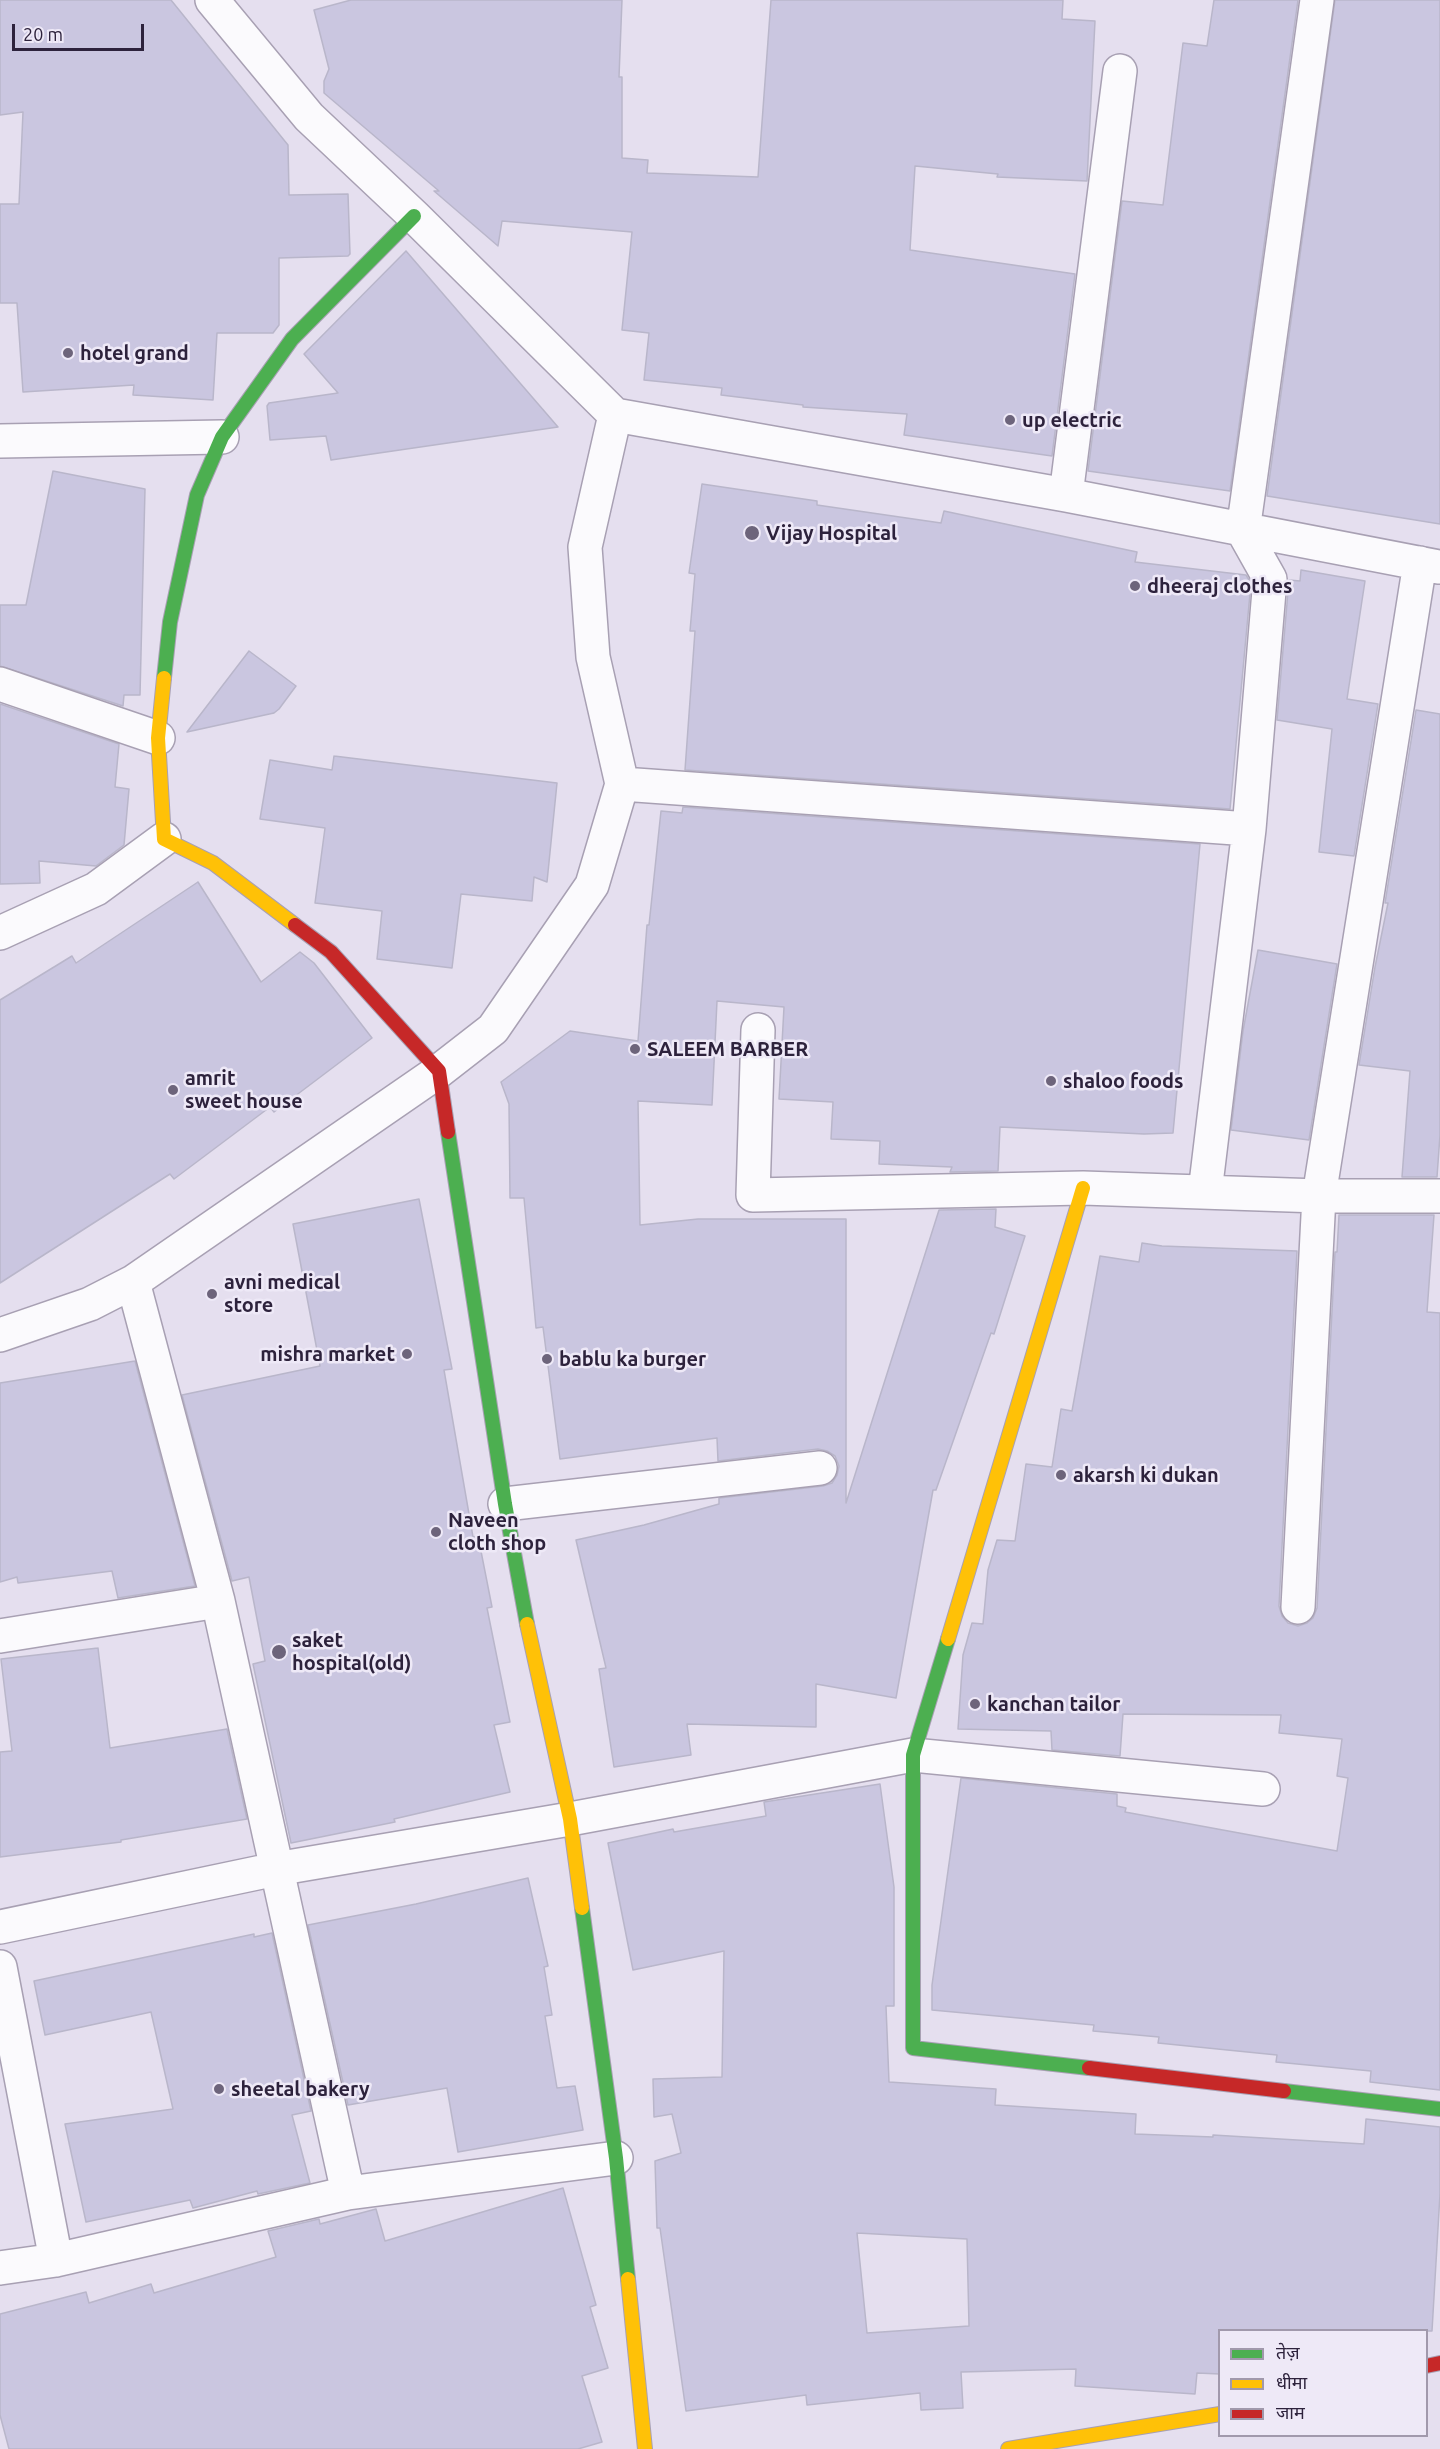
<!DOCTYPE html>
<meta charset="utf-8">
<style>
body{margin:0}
#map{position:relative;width:1440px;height:2449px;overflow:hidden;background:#e5dfef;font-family:Ubuntu,"Noto Sans Devanagari",sans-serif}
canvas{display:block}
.legend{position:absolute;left:1218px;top:2329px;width:210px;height:108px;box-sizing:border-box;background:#eee9f7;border:2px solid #a199ac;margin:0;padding:8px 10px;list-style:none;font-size:18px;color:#2d223c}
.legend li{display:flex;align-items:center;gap:12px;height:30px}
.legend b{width:30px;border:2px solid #a199ac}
.scale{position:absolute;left:12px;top:24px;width:132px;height:27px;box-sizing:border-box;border:3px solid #2d223c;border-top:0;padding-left:8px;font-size:18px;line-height:21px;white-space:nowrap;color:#2d223c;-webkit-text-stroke:4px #eee9f7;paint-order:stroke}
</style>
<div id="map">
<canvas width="1440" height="2449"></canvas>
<ul class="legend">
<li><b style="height:8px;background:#4caf50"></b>तेज़</li>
<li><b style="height:8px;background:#ffc107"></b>धीमा</li>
<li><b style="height:8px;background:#c62828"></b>जाम</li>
</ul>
<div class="scale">20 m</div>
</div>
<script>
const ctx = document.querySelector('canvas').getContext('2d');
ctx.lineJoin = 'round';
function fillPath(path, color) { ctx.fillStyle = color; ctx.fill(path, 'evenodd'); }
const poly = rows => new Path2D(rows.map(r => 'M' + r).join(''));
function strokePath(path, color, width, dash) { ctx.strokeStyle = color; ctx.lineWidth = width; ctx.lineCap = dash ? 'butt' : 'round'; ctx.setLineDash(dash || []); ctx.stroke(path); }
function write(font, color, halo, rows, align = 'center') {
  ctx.font = font + ' Ubuntu,sans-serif'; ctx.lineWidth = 5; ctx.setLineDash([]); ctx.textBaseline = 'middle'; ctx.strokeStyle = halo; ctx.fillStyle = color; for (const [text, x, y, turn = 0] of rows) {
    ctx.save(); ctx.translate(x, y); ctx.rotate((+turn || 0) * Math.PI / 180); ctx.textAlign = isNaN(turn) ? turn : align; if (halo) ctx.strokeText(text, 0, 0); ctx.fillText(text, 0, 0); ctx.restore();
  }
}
const building = poly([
 [0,0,171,0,288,145,289,195,348,194,350,254,348,256,279,258,279,325,273,333,217,333,213,400,133,395,134,385,23,392,17,303,0,303,0,204,19,204,23,112,0,115,0,0],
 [351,0,622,0,619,77,622,77,622,158,648,160,647,173,758,177,771,0,1063,0,1062,19,1095,21,1087,181,997,177,998,174,915,166,910,250,1075,274,1052,456,904,435,907,414,803,407,803,405,721,395,722,388,644,380,649,333,622,330,632,232,502,221,498,246,434,191,439,191,324,93,324,81,329,69,314,10,351,0],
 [1214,0,1298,0,1230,491,1088,471,1122,201,1163,205,1183,43,1207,46,1214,0],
 [1335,0,1440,0,1440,524,1267,496,1335,0],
 [406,251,558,427,331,460,326,436,270,440,267,406,269,403,338,393,304,354,406,251],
 [53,471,145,489,140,695,124,695,123,706,0,666,0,605,26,605,53,471],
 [702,484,817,501,817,505,941,523,944,511,1137,552,1135,562,1246,575,1251,583,1230,809,685,770,695,631,690,631,695,574,689,573,702,484],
 [1301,570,1365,581,1347,699,1378,704,1354,856,1319,852,1332,729,1277,720,1289,580,1300,581,1301,570],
 [249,651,296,686,279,709,274,713,187,732,249,651],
 [0,704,119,744,115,787,129,789,124,845,96,866,39,861,40,883,0,884,0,704],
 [1416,710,1440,714,1440,1135,1437,1177,1402,1177,1410,1071,1359,1065,1375,967,1388,903,1385,903,1416,710],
 [334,756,557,783,547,882,534,877,532,901,461,894,452,968,377,959,382,911,315,903,325,828,260,819,270,760,332,770,334,756],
 [683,807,1200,844,1173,1133,1144,1134,1000,1127,998,1171,950,1172,952,1167,879,1164,880,1141,831,1139,833,1102,779,1099,784,1007,717,1001,712,1105,638,1101,640,1225,698,1219,846,1219,846,1503,939,1210,996,1209,995,1227,1025,1236,994,1334,991,1333,936,1490,933,1490,896,1698,816,1684,816,1727,687,1724,691,1755,614,1767,599,1669,606,1668,576,1540,644,1525,719,1504,719,1498,823,1486,832,1483,837,1475,839,1466,835,1456,827,1451,818,1449,718,1461,717,1438,560,1459,543,1327,536,1328,524,1198,510,1198,509,1104,501,1082,570,1031,638,1041,647,925,649,925,661,811,682,813,683,807],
 [198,882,261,982,300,952,314,963,372,1038,274,1112,270,1107,174,1179,170,1174,0,1283,0,1000,72,956,76,963,198,882],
 [1258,950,1337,964,1309,1140,1231,1130,1243,1031,1258,950],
 [419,1199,452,1369,444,1370,473,1537,478,1536,492,1607,487,1608,510,1722,494,1725,510,1792,394,1819,395,1822,291,1843,253,1664,265,1661,249,1577,232,1581,182,1395,320,1366,293,1224,419,1199],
 [1339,1215,1434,1215,1427,1312,1440,1313,1440,2090,1370,2082,1371,2071,1276,2062,1277,2055,1158,2043,1159,2037,1093,2031,1094,2025,932,2010,932,1985,961,1778,1117,1794,1117,1806,1126,1808,1125,1812,1337,1851,1348,1778,1337,1776,1342,1739,1279,1733,1281,1715,1123,1714,1120,1756,1052,1750,1051,1731,958,1729,963,1655,972,1623,983,1624,988,1570,997,1540,1015,1541,1026,1464,1052,1467,1061,1409,1072,1411,1100,1256,1139,1262,1142,1243,1162,1246,1297,1251,1279,1606,1282,1616,1288,1623,1298,1626,1307,1623,1313,1618,1317,1608,1335,1252,1337,1252,1339,1215],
 [135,1361,195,1586,118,1598,112,1571,18,1583,17,1577,0,1582,0,1383,135,1361],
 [98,1648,110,1748,227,1729,247,1819,121,1840,121,1842,0,1857,0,1752,12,1751,1,1659,98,1648],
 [880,1784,894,1887,894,2006,886,2006,889,2082,996,2089,995,2105,1136,2114,1135,2134,1213,2137,1213,2135,1364,2144,1366,2119,1440,2127,1440,2194,1432,2331,1220,2331,1220,2374,1197,2373,1195,2394,1075,2386,1076,2369,961,2372,963,2408,921,2410,920,2393,807,2405,806,2395,686,2411,660,2228,657,2228,655,2161,681,2153,672,2114,654,2117,653,2079,722,2077,724,1951,633,1970,608,1843,673,1829,674,1832,766,1816,764,1802,880,1784],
 [857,2233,967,2239,969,2326,867,2333,857,2233],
 [528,1878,548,1966,544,1967,552,2015,545,2016,557,2088,575,2086,583,2130,458,2152,447,2088,348,2105,308,1925,416,1904,528,1878],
 [272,1933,311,2111,292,2115,310,2183,258,2194,257,2191,193,2208,190,2200,86,2222,65,2124,173,2109,151,2012,45,2035,34,1981,254,1934,254,1937,272,1933],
 [563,2188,596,2305,590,2307,608,2368,582,2376,602,2442,578,2449,9,2449,0,2415,0,2314,86,2292,89,2303,151,2284,154,2293,276,2257,268,2231,319,2219,320,2224,376,2209,385,2241,563,2188]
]);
const street = poly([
 [615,415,1066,495,1439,567],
 [0,441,222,437],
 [1066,495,1120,71],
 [0,684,158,738],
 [622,784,1249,829],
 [0,933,96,889,164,839],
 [758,1030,753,1195,1083,1188,1319,1196,1440,1196],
 [1205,1192,1249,829,1270,579,1243,531,1317,0],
 [133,1282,218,1601,348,2193],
 [0,1335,90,1304,133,1282,439,1071,493,1029,592,885,622,784,593,657,585,547,615,415,414,216,309,117,212,0],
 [505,1504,820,1468],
 [1298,1607,1319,1196,1420,563],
 [0,1636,218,1601],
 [0,1927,276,1869,570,1819,913,1755,1263,1789],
 [0,1967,56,2260],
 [0,2268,56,2260,348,2193,616,2158]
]);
const fast = poly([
 [164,678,170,622,197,495,222,437,292,339,414,216],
 [448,1132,505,1504,527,1624],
 [948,1639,913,1755,913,2048,1089,2068],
 [582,1908,616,2158,628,2279],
 [1284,2091,1440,2109]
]);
const slow = poly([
 [164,678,158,738,164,839,213,863,295,925],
 [527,1624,570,1819,582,1908],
 [948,1639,1083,1188],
 [628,2279,645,2449],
 [1008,2449,1220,2414]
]);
const jam = poly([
 [295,925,331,952,439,1071,448,1132],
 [1089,2068,1284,2091],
 [1426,2366,1440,2363]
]);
const markers = [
 [68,353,6,"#6d647b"],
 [1010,420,6,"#6d647b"],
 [752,533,8,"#6d647b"],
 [1135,586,6,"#6d647b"],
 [635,1049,6,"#6d647b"],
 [1051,1081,6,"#6d647b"],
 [173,1090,6,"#6d647b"],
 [212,1294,6,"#6d647b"],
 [407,1354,6,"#6d647b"],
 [547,1359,6,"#6d647b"],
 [1061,1475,6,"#6d647b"],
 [436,1532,6,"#6d647b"],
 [279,1652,8,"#6d647b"],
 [975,1704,6,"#6d647b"],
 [219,2089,6,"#6d647b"]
];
const poiNames = [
 ["hotel grand",80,353],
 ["up electric",1022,420],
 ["Vijay Hospital",766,533],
 ["dheeraj clothes",1147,586],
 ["SALEEM BARBER",647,1049],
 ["amrit",185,1078],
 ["sweet house",185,1101],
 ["shaloo foods",1063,1081],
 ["avni medical",224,1282],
 ["store",224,1305],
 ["mishra market",395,1354,"right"],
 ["bablu ka burger",559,1359],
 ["akarsh ki dukan",1073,1475],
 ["Naveen",448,1520],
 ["cloth shop",448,1543],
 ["saket",292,1640],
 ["hospital(old)",292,1663],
 ["kanchan tailor",987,1704],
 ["sheetal bakery",231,2089]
];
fillPath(building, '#cac6e0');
strokePath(building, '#b9b6ca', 1.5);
strokePath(street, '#a8a0b3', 36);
strokePath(fast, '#a8a0b3', 16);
strokePath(slow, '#a8a0b3', 16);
strokePath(jam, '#a8a0b3', 16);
strokePath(street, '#fbfafd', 33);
strokePath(fast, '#4caf50', 14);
strokePath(slow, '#ffc107', 14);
strokePath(jam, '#c62828', 14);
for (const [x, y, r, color] of markers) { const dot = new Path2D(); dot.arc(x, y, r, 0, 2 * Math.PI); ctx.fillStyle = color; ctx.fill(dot); strokePath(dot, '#eee9f7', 2); }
write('bold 20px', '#2d223c', '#eee9f7', poiNames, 'left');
</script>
